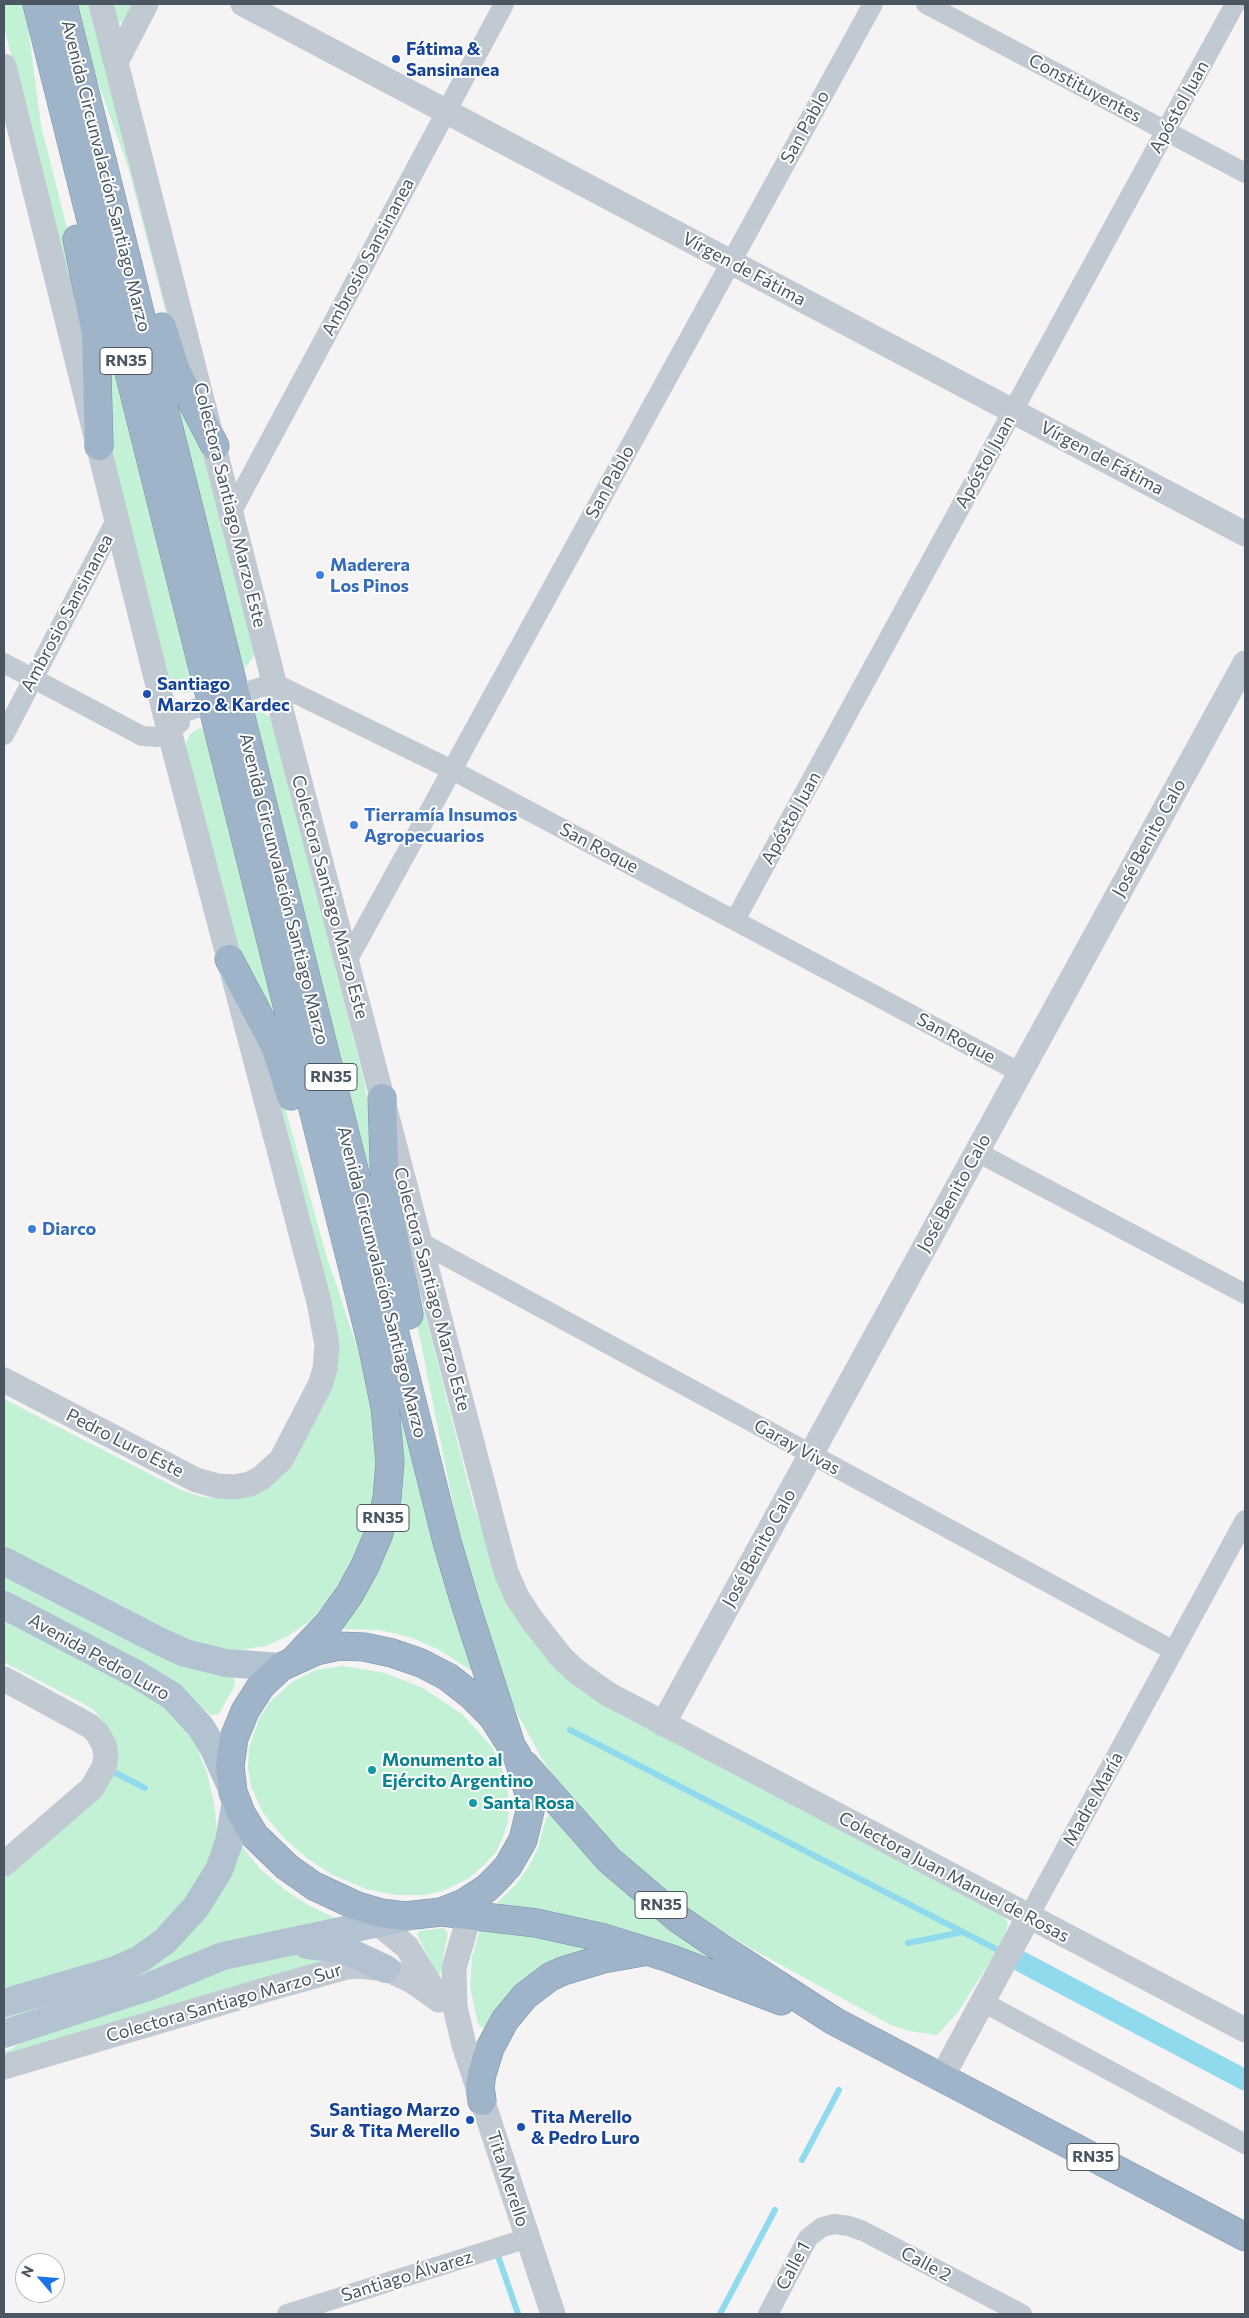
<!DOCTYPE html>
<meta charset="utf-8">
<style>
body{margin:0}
#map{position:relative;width:1249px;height:2318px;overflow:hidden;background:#f5f3f3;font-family:Commissioner,sans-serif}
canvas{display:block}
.frame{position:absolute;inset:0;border:5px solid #4a5661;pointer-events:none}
.north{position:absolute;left:15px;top:2253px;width:50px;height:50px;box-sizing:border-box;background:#fff;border:1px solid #b7bbc0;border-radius:50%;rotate:297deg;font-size:14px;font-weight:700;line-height:20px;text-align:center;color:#4a5661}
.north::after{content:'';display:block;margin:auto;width:18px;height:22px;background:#1a73e8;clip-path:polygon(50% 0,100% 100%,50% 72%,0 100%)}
</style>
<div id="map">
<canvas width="1249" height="2318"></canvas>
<div class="frame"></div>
<div class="north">N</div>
</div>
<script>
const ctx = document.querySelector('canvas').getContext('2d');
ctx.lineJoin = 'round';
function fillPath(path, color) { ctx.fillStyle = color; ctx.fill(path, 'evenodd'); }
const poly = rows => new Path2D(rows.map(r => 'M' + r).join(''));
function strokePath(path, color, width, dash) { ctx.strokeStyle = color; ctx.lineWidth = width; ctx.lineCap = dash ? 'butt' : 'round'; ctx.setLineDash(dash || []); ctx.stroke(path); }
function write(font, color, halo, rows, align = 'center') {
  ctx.font = font + ' Commissioner,sans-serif'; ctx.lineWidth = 4; ctx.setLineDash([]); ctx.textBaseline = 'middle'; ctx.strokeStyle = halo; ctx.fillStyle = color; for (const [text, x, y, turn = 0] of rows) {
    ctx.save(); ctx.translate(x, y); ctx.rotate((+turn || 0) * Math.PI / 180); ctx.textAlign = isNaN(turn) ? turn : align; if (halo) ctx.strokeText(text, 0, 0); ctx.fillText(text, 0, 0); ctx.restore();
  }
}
const green = poly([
 [4,4,25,4,41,125,83,292,87,352,4,27],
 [75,4,92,4,175,347,128,167,85,45],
 [112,4,133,4,122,23,118,22],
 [108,345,195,689,192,692,183,693,176,690,168,678,111,450],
 [159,353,204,455,255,654,244,670,241,670],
 [252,710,264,713,270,717,275,727,365,1085,380,1203,376,1204],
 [200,728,205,730,281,1032,238,948,185,747,190,734],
 [267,1043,326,1254,359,1353,374,1422,378,1465,370,1519,355,1556,327,1602,310,1621,288,1636,266,1646,232,1651,184,1639,4,1548,4,1399,181,1490,203,1497,226,1499,241,1497,336,1369,339,1351,338,1336,263,1045],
 [393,1203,397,1203,473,1503,503,1590,621,1715,994,1906,1003,1913,1008,1924,1003,1941,958,2012,937,2035,909,2031,891,2025,750,1948,692,1912,641,1870,597,1828,558,1782,542,1759,516,1711,504,1683,460,1539],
 [400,1413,439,1561,472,1671,441,1651,410,1637,379,1630,344,1629,342,1627,400,1500,404,1456],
 [4,1574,232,1677,235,1679,235,1685,219,1714,211,1715,193,1700,4,1594],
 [4,1617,151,1696,182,1724,196,1746,207,1773,214,1803,217,1830,214,1853,188,1901,133,1952,4,1992,4,1877,90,1805,104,1723,95,1711,84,1704,4,1662],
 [342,1666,385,1673,423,1688,462,1714,492,1747,506,1778,509,1803,508,1821,503,1837,496,1852,484,1865,469,1878,443,1891,424,1895,395,1895,366,1889,333,1875,308,1859,284,1838,263,1813,251,1787,248,1768,249,1748,259,1719,270,1702,292,1682,316,1670],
 [550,1815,579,1848,642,1908,717,1962,650,1940,497,1907,498,1902,517,1883,529,1866,538,1848,546,1818],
 [241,1845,260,1869,285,1890,308,1905,335,1918,4,2021,4,2013,121,1979],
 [443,1928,446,1930,448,1934,439,1978,417,1935,419,1931],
 [480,1929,515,1931,590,1948,485,2029,478,2024,470,1987,472,1957],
 [289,1953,334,1958,4,2058,4,2053,29,2038,212,1972]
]);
const stream = poly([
 [570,1730,998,1950],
 [108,1769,145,1788],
 [908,1943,963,1932],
 [802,2160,839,2090],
 [496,2250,518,2314],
 [720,2314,775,2210]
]);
const canal = poly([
 [1018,1960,1245,2080]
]);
const minor = poly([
 [926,4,1245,173],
 [232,511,504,4],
 [4,663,142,736,157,737,180,723],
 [166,718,274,683,452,770,1021,1073],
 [4,735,117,518],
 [735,920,1235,4],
 [347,961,873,4],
 [977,1152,1245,1294],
 [420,1242,1174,1651],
 [1029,1916,1245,1520],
 [983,2002,1245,2144],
 [287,2314,528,2238],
 [768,2314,808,2238,822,2227,835,2224,849,2226,863,2231,1022,2314]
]);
const tertiary = poly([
 [101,4,284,721,495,1531,506,1572,517,1597,532,1620,561,1657,577,1672,608,1694,1245,2030],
 [243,4,1245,534],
 [116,62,146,4],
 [4,66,169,730,319,1302,327,1345,325,1369,320,1385,281,1460,261,1478,250,1484,234,1487,218,1486,196,1480,4,1380],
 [4,1679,90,1726,98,1734,104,1745,106,1756,104,1767,92,1788,4,1864],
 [663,1724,1245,663],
 [475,1896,454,1968,455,2007,464,2045,553,2314],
 [367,1914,407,1947,436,1994],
 [4,2067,275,1987,347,1967,360,1966,386,1969,412,1981,439,2000],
 [942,2077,1029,1916]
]);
const primary = poly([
 [4,1561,157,1640,185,1653,226,1663,281,1667],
 [4,1605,138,1675,172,1696,200,1726,214,1749,233,1791],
 [307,1945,343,1949,386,1969],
 [4,2003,113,1971,140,1959,165,1941,196,1907,219,1870,229,1842,236,1800],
 [4,2034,148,1987,223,1956,407,1917]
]);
const trunk = poly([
 [37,4,373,1349,385,1407,390,1462,387,1498,379,1533,365,1566,349,1595,329,1623,293,1661],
 [63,4,447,1542,466,1606,510,1742],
 [77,239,96,333,99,446],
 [162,327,176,371,215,446],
 [229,959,276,1048,291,1096],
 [382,1098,385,1193,409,1315],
 [339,1646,364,1647,392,1653,421,1663,448,1677,471,1695,492,1716,517,1755,530,1797,530,1811,523,1840,508,1866,498,1877,487,1888,464,1903,441,1912,405,1916,381,1913,357,1906,314,1886,287,1867,255,1836,241,1813,233,1792,230,1766,234,1738,245,1711,261,1686,281,1667,316,1651,339,1646],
 [525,1765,609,1860,677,1918,721,1948,834,2021,1245,2237],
 [442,1912,536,1923,604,1938,669,1958,781,2001],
 [482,2101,480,2086,482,2074,490,2048,505,2020,525,1996,550,1977,563,1971,603,1959,643,1952]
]);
const markers = [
 [396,59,5,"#1a4fb4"],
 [320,575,5,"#3f7fe0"],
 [147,694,5,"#1a4fb4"],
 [354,825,5,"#3f7fe0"],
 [32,1229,5,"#3f7fe0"],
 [372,1770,5,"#0f9aa8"],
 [473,1803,5,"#0f9aa8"],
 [470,2120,5,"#1a4fb4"],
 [521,2127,5,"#1a4fb4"]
];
const shields = [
 [126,361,52],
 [331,1077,52],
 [383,1518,52],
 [661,1905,52],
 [1093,2157,52]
];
const shieldNames = [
 ["RN35",126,361],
 ["RN35",331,1077],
 ["RN35",383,1518],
 ["RN35",661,1905],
 ["RN35",1093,2157]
];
const transitNames = [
 ["Fátima &",406,49],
 ["Sansinanea",406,70],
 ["Santiago",157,684],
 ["Marzo & Kardec",157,705],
 ["Santiago Marzo",460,2110,"right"],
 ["Sur & Tita Merello",460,2131,"right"],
 ["Tita Merello",531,2117],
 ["& Pedro Luro",531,2138]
];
const streetNames = [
 ["Constituyentes",1085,88,28],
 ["Apóstol Juan",1179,107,-61],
 ["San Pablo",805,127,-61],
 ["Avenida Circunvalación Santiago Marzo",106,176,76],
 ["Ambrosio Sansinanea",368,257,-62],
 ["Vírgen de Fátima",744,269,28],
 ["Vírgen de Fátima",1102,458,28],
 ["Apóstol Juan",985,462,-61],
 ["San Pablo",610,482,-61],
 ["Colectora Santiago Marzo Este",230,505,76],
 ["Ambrosio Sansinanea",67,613,-62],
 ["Apóstol Juan",791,818,-61],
 ["José Benito Calo",1149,838,-61],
 ["San Roque",599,848,28],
 ["Avenida Circunvalación Santiago Marzo",284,889,76],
 ["Colectora Santiago Marzo Este",330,897,75],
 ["San Roque",956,1038,28],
 ["José Benito Calo",954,1193,-61],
 ["Avenida Circunvalación Santiago Marzo",382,1282,76],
 ["Colectora Santiago Marzo Este",432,1289,75],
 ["Pedro Luro Este",125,1443,27],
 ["Garay Vivas",797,1447,29],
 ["José Benito Calo",759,1548,-61],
 ["Avenida Pedro Luro",99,1657,29],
 ["Madre María",1093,1799,-61],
 ["Colectora Juan Manuel de Rosas",954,1877,28],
 ["Colectora Santiago Marzo Sur",224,2003,-16],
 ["Tita Merello",508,2179,72],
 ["Calle 2",926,2264,28],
 ["Calle 1",793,2266,-62],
 ["Santiago Álvarez",407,2276,-17]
];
const shopNames = [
 ["Maderera",330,565],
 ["Los Pinos",330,586],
 ["Tierramía Insumos",364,815],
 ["Agropecuarios",364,836],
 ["Diarco",42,1229]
];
const cultureNames = [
 ["Monumento al",382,1760],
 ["Ejército Argentino",382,1781],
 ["Santa Rosa",483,1803]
];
fillPath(green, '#c3f1d5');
strokePath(stream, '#90daee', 6);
strokePath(canal, '#90daee', 21);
strokePath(trunk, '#7690ad', 29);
strokePath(minor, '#c1cad2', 20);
strokePath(tertiary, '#c1cad2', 25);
strokePath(primary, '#b3c2d1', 28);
strokePath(trunk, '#9fb4c9', 28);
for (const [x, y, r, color] of markers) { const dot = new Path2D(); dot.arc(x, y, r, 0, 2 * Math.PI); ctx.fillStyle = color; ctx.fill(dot); strokePath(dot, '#fff', 2); }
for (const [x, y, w] of shields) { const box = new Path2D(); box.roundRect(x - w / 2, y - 13.5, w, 27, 4); ctx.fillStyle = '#fff'; ctx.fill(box); strokePath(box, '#4a5661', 1); }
write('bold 16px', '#4a5661', null, shieldNames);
write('bold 18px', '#164399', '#fff', transitNames, 'left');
write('18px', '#4a5661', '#fff', streetNames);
write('bold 18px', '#366cbe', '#fff', shopNames, 'left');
write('bold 18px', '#0d838f', '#fff', cultureNames, 'left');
</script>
